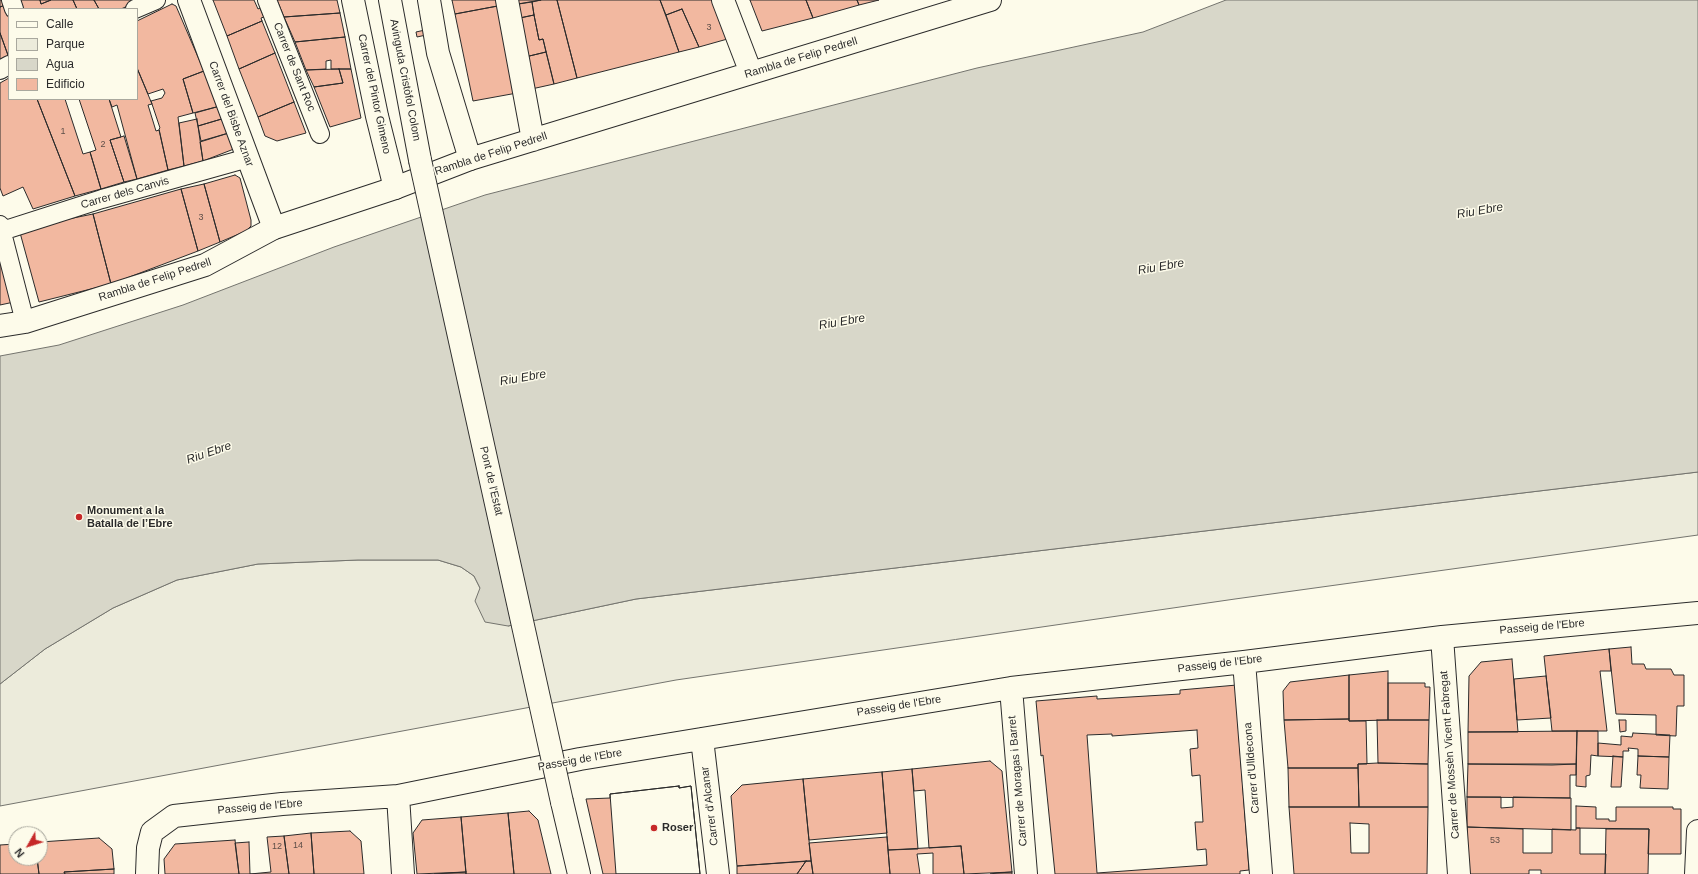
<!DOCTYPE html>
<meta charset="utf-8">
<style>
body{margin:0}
#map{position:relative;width:1698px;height:874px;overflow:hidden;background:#fdfbea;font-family:Arial,sans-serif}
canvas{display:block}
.legend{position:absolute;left:8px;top:8px;width:130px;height:92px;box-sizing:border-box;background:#fdfbea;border:1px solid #a9a89e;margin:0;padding:5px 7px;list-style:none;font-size:12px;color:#2b2b2b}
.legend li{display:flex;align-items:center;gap:8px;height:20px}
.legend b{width:20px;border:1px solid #a9a89e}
.north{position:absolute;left:8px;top:826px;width:40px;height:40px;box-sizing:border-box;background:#fdfbea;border:1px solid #a9a89e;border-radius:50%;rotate:231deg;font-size:11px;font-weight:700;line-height:16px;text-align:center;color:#2b2b2b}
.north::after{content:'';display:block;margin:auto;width:14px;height:18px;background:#c62828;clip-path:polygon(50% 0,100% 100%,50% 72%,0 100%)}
</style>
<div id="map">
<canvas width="1698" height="874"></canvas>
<ul class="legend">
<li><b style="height:5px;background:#fdfbea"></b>Calle</li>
<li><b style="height:11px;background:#ecebdb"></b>Parque</li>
<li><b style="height:11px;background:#d8d7c9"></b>Agua</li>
<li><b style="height:11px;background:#f2b8a0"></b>Edificio</li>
</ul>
<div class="north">N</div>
</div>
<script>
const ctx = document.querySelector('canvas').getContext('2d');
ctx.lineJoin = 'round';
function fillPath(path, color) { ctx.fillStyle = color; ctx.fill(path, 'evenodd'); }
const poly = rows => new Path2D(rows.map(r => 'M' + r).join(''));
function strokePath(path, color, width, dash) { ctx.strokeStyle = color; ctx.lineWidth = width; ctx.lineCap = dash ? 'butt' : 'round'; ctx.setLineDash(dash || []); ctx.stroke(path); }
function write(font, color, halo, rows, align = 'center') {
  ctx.font = font + ' Arial,sans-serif'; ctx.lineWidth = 3; ctx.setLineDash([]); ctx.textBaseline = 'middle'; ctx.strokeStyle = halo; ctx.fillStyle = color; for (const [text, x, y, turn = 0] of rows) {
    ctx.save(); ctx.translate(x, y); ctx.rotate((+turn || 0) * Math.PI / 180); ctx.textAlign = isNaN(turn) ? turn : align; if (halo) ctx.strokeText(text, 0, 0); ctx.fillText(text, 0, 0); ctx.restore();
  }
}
const green = poly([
 [1698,472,1698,535,1235,599,676,680,0,806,0,684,45,649,113,608,177,580,258,564,358,560,438,560,461,567,474,576,480,588,508,626,636,599,1698,472]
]);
const water = poly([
 [1226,0,1698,0,1698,472,636,599,508,626,485,622,475,601,480,588,474,576,461,567,438,560,358,560,258,564,177,580,113,608,45,649,0,684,0,356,59,345,183,305,334,247,485,195,977,68,1143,32,1226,0]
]);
const building = poly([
 [0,0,9,0,10,3,0,7,0,0],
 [20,0,40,0,41,4,51,0,73,0,77,9,23,9,20,0],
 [40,0,51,0,41,4,40,0],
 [73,0,94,0,99,9,77,9,73,0],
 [94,0,141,0,121,9,99,9,94,0],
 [213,0,254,0,258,9,260,8,264,17,261,18,262,21,227,36,213,0],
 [277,0,337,0,340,13,284,17,277,0],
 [452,0,502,0,503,5,455,14,452,0],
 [511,0,541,0,512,5,511,0],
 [541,0,557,0,577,78,554,84,543,39,539,40,534,15,532,2,541,0],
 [557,0,660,0,679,52,577,78,557,0],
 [660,0,718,0,731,38,699,47,682,9,666,15,660,0],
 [750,0,806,0,813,18,762,31,750,0],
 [806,0,857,0,859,5,813,18,806,0],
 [857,0,879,0,859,5,857,0],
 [532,2,534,15,515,19,512,5,532,2],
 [10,3,9,9,9,58,0,33,0,7,10,3],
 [172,4,176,6,204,71,183,79,193,113,178,117,184,166,168,170,159,129,160,128,151,101,162,98,165,93,163,89,148,94,137,68,137,21,172,4],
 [503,5,517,93,473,101,455,14,503,5],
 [682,9,699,47,679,52,666,15,682,9],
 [340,13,345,37,295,42,284,17,340,13],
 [534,15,539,40,543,39,546,52,521,58,515,19,534,15],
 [262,21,275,53,239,69,227,36,262,21],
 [425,30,426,35,417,37,416,32,425,30],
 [0,33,9,58,0,64,0,33],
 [345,37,351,69,331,69,331,60,326,61,326,69,306,70,295,42,345,37],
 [546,52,554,84,527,90,521,58,546,52],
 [275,53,294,102,258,117,239,69,275,53],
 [137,68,152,104,148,105,156,131,159,130,168,170,137,179,117,105,112,107,109,99,137,99,137,68],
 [339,69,351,69,361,118,330,127,314,87,343,83,339,69],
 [339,69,343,83,314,87,306,70,339,69],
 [204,71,220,106,193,113,183,79,204,71],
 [9,78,9,99,37,99,75,196,33,209,23,187,3,196,0,188,0,83,9,78],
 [37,99,65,99,83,154,90,152,101,189,75,196,37,99],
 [79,99,109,99,121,137,110,140,124,182,101,189,90,152,96,150,79,99],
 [294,102,306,133,277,141,265,136,258,117,294,102],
 [220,106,225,118,198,126,195,113,220,106],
 [225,118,232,132,201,141,198,126,225,118],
 [197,119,203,161,184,166,179,123,197,119],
 [232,132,239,147,203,161,200,142,232,132],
 [124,136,137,179,124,182,110,140,124,136],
 [235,175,240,178,251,220,251,226,246,231,220,242,204,184,235,175],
 [204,184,220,242,198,251,181,189,204,184],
 [181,189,198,251,111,284,93,214,181,189],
 [93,214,111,284,39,302,19,229,93,214],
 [0,253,14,302,0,305,0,253],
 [1631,647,1632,664,1644,664,1646,669,1671,669,1674,675,1684,675,1684,706,1677,706,1676,736,1656,735,1656,715,1616,714,1609,649,1631,647],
 [1609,649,1611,671,1600,671,1607,731,1552,731,1544,656,1609,649],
 [1512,659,1518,732,1468,732,1469,676,1481,662,1512,659],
 [1388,671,1388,720,1349,721,1349,675,1388,671],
 [1349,675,1349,719,1284,720,1283,691,1290,682,1349,675],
 [1546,676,1551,718,1517,720,1514,679,1546,676],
 [1388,683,1425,683,1425,687,1430,687,1429,720,1388,720,1388,683],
 [1237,685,1238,723,1249,870,1240,871,1240,874,1055,874,1043,755,1041,756,1036,701,1097,696,1097,699,1180,694,1180,690,1237,685],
 [1197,730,1198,748,1190,749,1192,776,1200,775,1203,822,1195,822,1197,850,1206,849,1207,865,1097,873,1087,735,1112,734,1112,736,1197,730],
 [1349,719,1349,721,1366,721,1367,764,1358,764,1358,768,1288,768,1284,720,1349,719],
 [1377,720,1429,720,1428,764,1378,763,1377,720],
 [1619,720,1626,720,1626,731,1620,732,1619,720],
 [1577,731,1576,764,1468,764,1468,732,1577,731],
 [1577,731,1598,731,1598,756,1591,755,1590,775,1586,776,1586,787,1576,786,1577,731],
 [1633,733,1670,735,1669,757,1638,756,1638,749,1628,748,1629,751,1623,751,1623,757,1598,756,1598,743,1621,745,1621,736,1632,737,1633,733],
 [1613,756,1623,757,1621,787,1611,787,1613,756],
 [1638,756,1669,757,1668,789,1640,788,1641,775,1637,775,1638,756],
 [990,761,1002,771,1012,872,964,874,961,846,929,848,925,790,914,791,912,769,990,761],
 [1378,763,1428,764,1428,807,1359,807,1358,764,1378,763],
 [1468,764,1552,765,1576,764,1576,775,1570,775,1570,798,1467,797,1468,764],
 [1288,768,1358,768,1359,807,1289,807,1288,768],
 [912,769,918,849,888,850,882,772,912,769],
 [882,772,887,833,809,840,803,779,882,772],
 [803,779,811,861,737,866,731,796,742,785,803,779],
 [679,786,679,788,691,786,700,874,603,874,586,799,610,798,610,794,679,786],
 [679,786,679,788,691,786,700,874,616,874,610,794,679,786],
 [1467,797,1501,797,1501,808,1513,807,1513,797,1571,798,1571,830,1467,827,1467,797],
 [1576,806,1596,807,1596,819,1609,819,1609,821,1616,821,1616,807,1673,807,1673,809,1681,809,1681,854,1648,854,1649,829,1576,828,1576,806],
 [1289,807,1428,807,1427,874,1294,874,1289,807],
 [1350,823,1369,824,1369,853,1351,853,1350,823],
 [529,811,538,820,551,874,514,874,508,813,529,811],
 [508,813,514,874,466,874,461,817,508,813],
 [461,817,466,872,417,874,413,833,422,820,461,817],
 [1467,827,1523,829,1523,853,1552,853,1552,829,1576,830,1576,828,1580,828,1580,854,1606,854,1605,874,1541,874,1541,870,1529,870,1529,874,1466,874,1467,827],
 [1606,829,1649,829,1648,874,1605,874,1606,829],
 [350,831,361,841,364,874,314,874,311,833,350,831],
 [311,833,314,874,289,874,284,836,311,833],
 [284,836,289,874,250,874,271,872,267,837,284,836],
 [887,837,890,874,813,874,809,843,887,837],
 [99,838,112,849,114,869,64,872,65,874,39,874,37,858,40,858,40,842,99,838],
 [235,840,239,874,165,874,164,859,175,844,235,840],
 [249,842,250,874,239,874,235,843,249,842],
 [16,844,16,858,37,858,39,874,0,874,0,845,16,844],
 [961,846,964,874,933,874,933,853,917,854,920,874,890,874,888,850,961,846],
 [806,861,811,861,813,874,797,874,806,861],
 [806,861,797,874,737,874,737,866,806,861],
 [114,869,114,874,65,874,64,872,114,869],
 [466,872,466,874,434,874,466,872],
 [1012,872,1012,874,990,874,997,873,1012,872]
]);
const pedestrian = poly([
 [11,0,14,9],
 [267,0,320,134],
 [135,9,156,0],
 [0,70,9,65],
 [0,225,25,322],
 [2,231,102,199,248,158]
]);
const minor = poly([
 [189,0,274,228],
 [353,0,377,116,395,188],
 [429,0,438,53,470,159,990,0],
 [507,0,533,140],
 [723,0,751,73],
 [1442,637,1459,874],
 [1244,662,1261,874],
 [1011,688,1026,874],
 [702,739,718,874],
 [398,796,403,874],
 [147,874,148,848,152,832,174,816,282,804,398,796,580,759,1011,688,1244,662,1442,637,1698,613],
 [1696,874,1698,831]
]);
const tertiary = poly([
 [390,0,420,160],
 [0,326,25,322,205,265,274,228,395,188,470,159],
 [562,802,579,874]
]);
const tertiaryBridge = poly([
 [420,160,562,802]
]);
const markers = [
 [79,517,4,"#c62828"],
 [654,828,4,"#c62828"]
];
const numberNames = [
 ["3",709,28],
 ["1",63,132],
 ["2",103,145],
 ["3",201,218],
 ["53",1495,841],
 ["14",298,846],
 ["12",277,847]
];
const streetNames = [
 ["Rambla de Felip Pedrell",801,58,-17],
 ["Carrer de Sant Roc",294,67,68],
 ["Avinguda Cristòfol Colom",405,80,79],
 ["Carrer del Pintor Gimeno",374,94,78],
 ["Carrer del Bisbe Aznar",231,114,70],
 ["Rambla de Felip Pedrell",491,154,-18],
 ["Carrer dels Canvis",125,193,-16],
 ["Rambla de Felip Pedrell",155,280,-18],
 ["Pont de l'Estat",491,481,77],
 ["Passeig de l'Ebre",1542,627,-5],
 ["Passeig de l'Ebre",1220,664,-7],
 ["Passeig de l'Ebre",899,706,-9],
 ["Carrer de Mossèn Vicent Fabregat",1450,755,-94],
 ["Passeig de l'Ebre",580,760,-10],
 ["Carrer d'Ulldecona",1252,768,-95],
 ["Carrer de Moragas i Barret",1018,781,-95],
 ["Carrer d'Alcanar",710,806,-97],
 ["Passeig de l'Ebre",260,807,-5]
];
const poiNames = [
 ["Monument a la",87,511],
 ["Batalla de l’Ebre",87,524],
 ["Roser",662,828]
];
const waterNames = [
 ["Riu Ebre",1480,211,-10],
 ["Riu Ebre",1161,267,-10],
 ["Riu Ebre",842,322,-10],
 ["Riu Ebre",523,378,-10],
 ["Riu Ebre",209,453,-19]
];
fillPath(green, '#ecebdb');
strokePath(green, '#74746e', 1);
fillPath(water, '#d8d7c9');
strokePath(water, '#74746e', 1);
fillPath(building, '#f2b8a0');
strokePath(building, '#2b2b2b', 1);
strokePath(pedestrian, '#2b2b2b', 20);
strokePath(minor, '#2b2b2b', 24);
strokePath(tertiary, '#2b2b2b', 24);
strokePath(pedestrian, '#fdfbea', 18);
strokePath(minor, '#fdfbea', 22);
strokePath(tertiary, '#fdfbea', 22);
strokePath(tertiaryBridge, '#2b2b2b', 24, []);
strokePath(tertiaryBridge, '#fdfbea', 22);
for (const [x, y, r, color] of markers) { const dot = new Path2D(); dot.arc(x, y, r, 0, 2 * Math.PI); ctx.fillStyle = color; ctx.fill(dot); strokePath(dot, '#fdfbea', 1.5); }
write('9px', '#5d4e48', null, numberNames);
write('11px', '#2b2b2b', '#fdfbea', streetNames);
write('bold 11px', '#2b2b2b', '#fdfbea', poiNames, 'left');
write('italic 12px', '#2b2b2b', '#fdfbea', waterNames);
</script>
